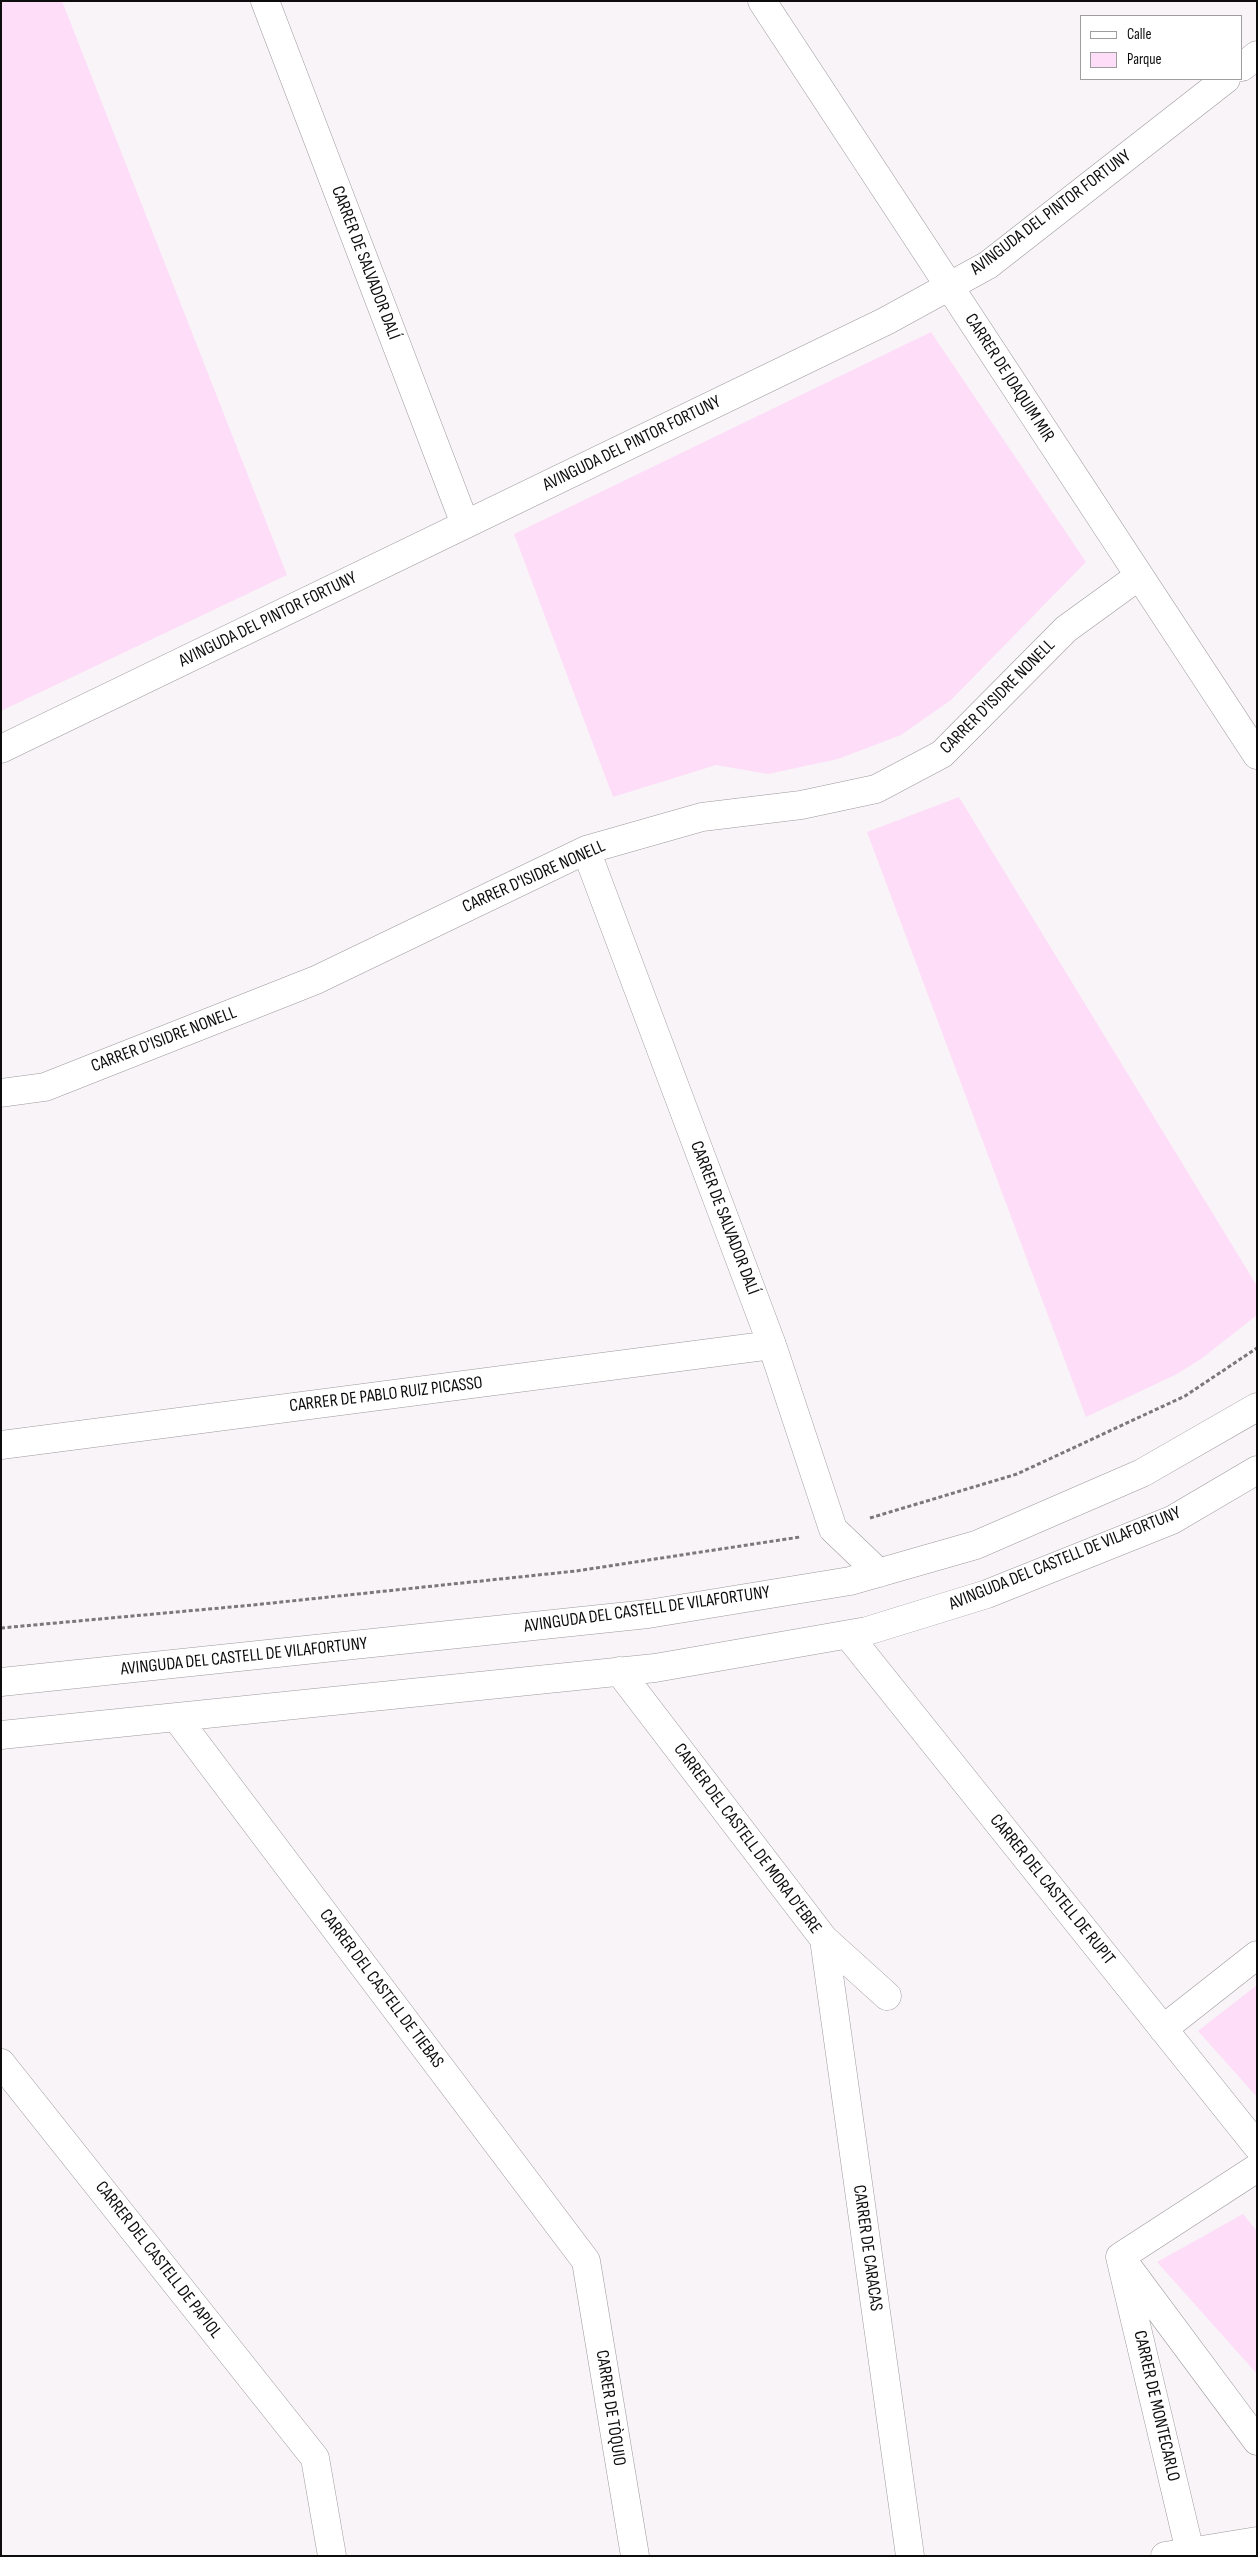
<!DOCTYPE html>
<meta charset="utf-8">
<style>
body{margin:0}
#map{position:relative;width:1258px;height:2557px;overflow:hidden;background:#f9f4f8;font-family:"Sofia Sans Condensed",sans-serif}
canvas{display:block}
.frame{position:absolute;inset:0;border:2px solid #0e0c0d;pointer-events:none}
.legend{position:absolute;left:1080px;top:15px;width:162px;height:65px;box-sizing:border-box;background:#fff;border:1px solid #9f9e9e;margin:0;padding:6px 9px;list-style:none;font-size:15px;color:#0e0c0d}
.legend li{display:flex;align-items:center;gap:10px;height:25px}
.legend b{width:25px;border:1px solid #9f9e9e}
</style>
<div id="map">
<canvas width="1258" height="2557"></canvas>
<div class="frame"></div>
<ul class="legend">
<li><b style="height:6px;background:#fff"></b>Calle</li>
<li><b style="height:14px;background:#feddf8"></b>Parque</li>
</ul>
</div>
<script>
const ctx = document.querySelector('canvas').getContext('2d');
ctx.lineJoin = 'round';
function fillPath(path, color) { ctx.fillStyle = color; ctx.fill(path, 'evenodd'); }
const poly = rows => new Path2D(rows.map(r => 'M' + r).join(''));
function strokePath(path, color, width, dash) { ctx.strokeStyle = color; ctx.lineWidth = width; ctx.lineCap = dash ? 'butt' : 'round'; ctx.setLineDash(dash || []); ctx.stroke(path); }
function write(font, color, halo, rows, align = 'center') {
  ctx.font = font + ' "Sofia Sans Condensed",sans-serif'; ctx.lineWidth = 5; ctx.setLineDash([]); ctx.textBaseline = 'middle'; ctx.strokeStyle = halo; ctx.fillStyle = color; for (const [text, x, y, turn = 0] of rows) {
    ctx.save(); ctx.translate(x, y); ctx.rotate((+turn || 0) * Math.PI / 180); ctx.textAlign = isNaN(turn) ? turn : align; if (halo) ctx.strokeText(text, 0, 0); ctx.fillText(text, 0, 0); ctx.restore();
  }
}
const green = poly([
 [1,1,62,1,287,575,1,711],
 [931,332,1086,562,951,700,901,735,838,759,768,774,716,765,613,797,514,534],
 [959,797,1257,1286,1257,1315,1201,1359,1175,1375,1086,1417,867,832],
 [1257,1985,1257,2097,1198,2031],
 [1243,2214,1257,2231,1257,2374,1157,2262]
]);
const path = poly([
 [870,1518,1017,1474,1185,1396,1257,1348],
 [1,1628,253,1605,576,1571,800,1537]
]);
const minor = poly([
 [265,1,465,524],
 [762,1,1257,755],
 [1242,67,1257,55],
 [1,749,886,321,988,265,1226,79],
 [586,850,772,1345,833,1529,879,1573],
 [1,1093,45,1087,316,980,586,850,702,817,801,805,876,789,942,754,1066,629,1139,576],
 [1,1445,772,1345],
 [848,1635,1257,2146],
 [619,1671,824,1939,887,1996],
 [1,1682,648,1614,850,1581,976,1545,1142,1473,1257,1407],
 [176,1717,586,2261,635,2556],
 [1,1735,655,1668,867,1631,987,1594,1172,1520,1257,1470],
 [824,1939,910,2556],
 [1163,2029,1257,1955],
 [1,2063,315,2458,332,2556],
 [1120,2257,1191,2556],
 [1120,2257,1257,2168],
 [1127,2266,1257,2441],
 [1165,2556,1257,2541]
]);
const streetNames = [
 ["AVINGUDA DEL PINTOR FORTUNY",1051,213,-37],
 ["CARRER DE SALVADOR DALÍ",365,263,69],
 ["CARRER DE JOAQUIM MIR",1009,378,57],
 ["AVINGUDA DEL PINTOR FORTUNY",632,444,-26],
 ["AVINGUDA DEL PINTOR FORTUNY",268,620,-26],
 ["CARRER D'ISIDRE NONELL",998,697,-45],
 ["CARRER D'ISIDRE NONELL",534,877,-24],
 ["CARRER D'ISIDRE NONELL",164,1040,-21],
 ["CARRER DE SALVADOR DALÍ",724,1218,69],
 ["CARRER DE PABLO RUIZ PICASSO",386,1395,-7],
 ["AVINGUDA DEL CASTELL DE VILAFORTUNY",1065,1559,-22],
 ["AVINGUDA DEL CASTELL DE VILAFORTUNY",647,1610,-8],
 ["AVINGUDA DEL CASTELL DE VILAFORTUNY",244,1657,-6],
 ["CARRER DEL CASTELL DE MORA D'EBRE",747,1839,53],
 ["CARRER DEL CASTELL DE RUPIT",1052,1890,51],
 ["CARRER DEL CASTELL DE TIEBAS",381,1989,53],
 ["CARRER DE CARACAS",867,2248,82],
 ["CARRER DEL CASTELL DE PAPIOL",158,2260,52],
 ["CARRER DE MONTECARLO",1156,2406,77],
 ["CARRER DE TÒQUIO",610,2408,81]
];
fillPath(green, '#feddf8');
strokePath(minor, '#9d999c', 29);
strokePath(path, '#7b777a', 3, [4, 2.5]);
strokePath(minor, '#fff', 28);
write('18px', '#0e0c0d', '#fff', streetNames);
</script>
